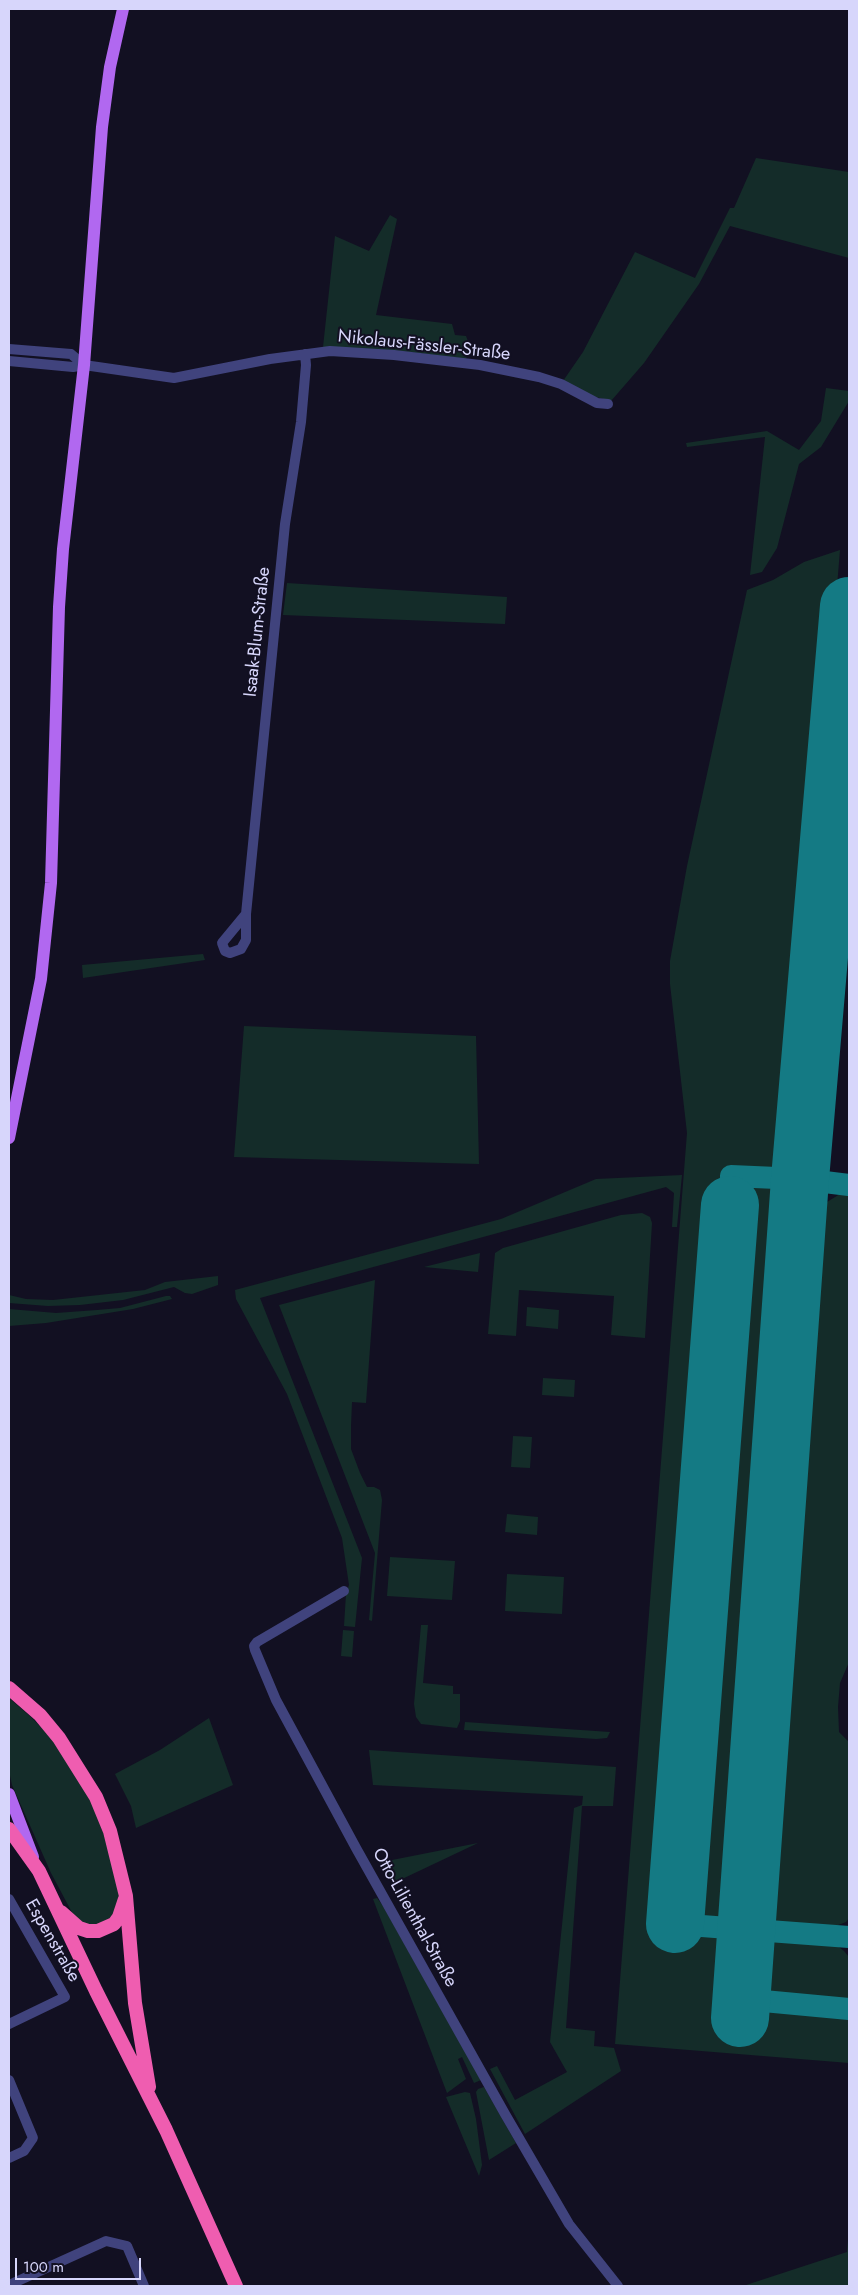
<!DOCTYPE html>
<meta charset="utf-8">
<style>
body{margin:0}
#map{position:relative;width:858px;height:2295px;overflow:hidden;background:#121022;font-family:Jost,sans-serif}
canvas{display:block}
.frame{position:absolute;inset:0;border:10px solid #d7d6fb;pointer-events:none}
.scale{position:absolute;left:15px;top:2258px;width:126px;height:22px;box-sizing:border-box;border:2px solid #d7d6fb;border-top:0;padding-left:6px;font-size:15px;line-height:18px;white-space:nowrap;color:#d7d6fb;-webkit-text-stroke:4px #121022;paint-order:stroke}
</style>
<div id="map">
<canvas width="858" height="2295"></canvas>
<div class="frame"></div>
<div class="scale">100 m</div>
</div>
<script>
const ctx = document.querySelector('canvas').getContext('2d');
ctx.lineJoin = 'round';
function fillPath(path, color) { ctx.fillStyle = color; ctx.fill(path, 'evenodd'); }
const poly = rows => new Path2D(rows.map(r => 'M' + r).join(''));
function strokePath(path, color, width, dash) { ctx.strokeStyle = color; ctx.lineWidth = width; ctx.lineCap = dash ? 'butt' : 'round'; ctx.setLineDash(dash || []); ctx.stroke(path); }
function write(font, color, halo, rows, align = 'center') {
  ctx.font = font + ' Jost,sans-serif'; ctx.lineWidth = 4; ctx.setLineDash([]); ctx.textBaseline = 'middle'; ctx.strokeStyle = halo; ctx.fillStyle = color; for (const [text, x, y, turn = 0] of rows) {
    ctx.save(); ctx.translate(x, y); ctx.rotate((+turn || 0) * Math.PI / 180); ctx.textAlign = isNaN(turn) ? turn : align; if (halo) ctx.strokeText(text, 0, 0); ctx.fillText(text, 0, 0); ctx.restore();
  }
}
const green = poly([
 [756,158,849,172,849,258,730,226,699,284,644,363,611,401,592,396,563,381,583,352,635,252,695,278,730,208,734,208],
 [390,215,397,219,376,315,452,324,455,335,466,336,471,349,469,355,465,359,400,351,323,347,335,236,369,251],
 [826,388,849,391,849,401,821,447,799,464,777,548,762,572,750,575,765,437,687,447,686,443,767,431,799,450,821,421],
 [840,550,804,988,727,2022,752,2023,754,2003,849,2011,849,2063,615,2044,687,1133,670,984,670,961,687,866,747,590,773,580,804,562],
 [287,583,507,597,505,624,283,615],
 [203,954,205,960,83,978,82,965],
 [244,1026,476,1036,479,1164,234,1157],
 [682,1175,677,1227,672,1227,674,1193,666,1187,260,1298,362,1558,355,1627,344,1626,346,1594,349,1585,342,1538,287,1394,236,1299,235,1290,501,1219,596,1179],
 [840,1194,849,1195,849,1662,840,1683,838,1707,839,1732,849,1742,849,1918,846,1922,828,1929,790,1928,771,1919,763,1905,763,1893,814,1210],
 [642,1213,650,1217,652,1223,645,1338,611,1335,614,1296,519,1290,516,1336,488,1334,495,1253,503,1248,621,1215],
 [480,1253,478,1272,424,1267],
 [218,1276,218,1285,192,1294,185,1293,174,1287,123,1300,80,1305,48,1306,9,1303,9,1295,26,1299,53,1300,145,1290,165,1282],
 [375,1280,366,1403,352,1402,351,1426,351,1449,360,1473,367,1487,374,1487,380,1490,382,1500,372,1621,369,1620,375,1553,279,1305],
 [166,1296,170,1296,172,1299,133,1309,46,1323,9,1326,9,1309,56,1313,97,1310,120,1308],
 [527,1307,559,1310,558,1329,526,1326],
 [543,1378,575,1380,574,1397,542,1395],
 [513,1436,532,1437,530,1468,511,1467],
 [507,1514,538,1517,537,1535,505,1532],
 [390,1557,455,1561,452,1600,387,1596],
 [507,1574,564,1577,562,1614,505,1611],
 [421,1625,428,1625,423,1683,453,1686,453,1694,460,1694,460,1721,457,1728,421,1724,416,1717,414,1704],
 [343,1630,354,1631,352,1657,341,1656],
 [9,1698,31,1717,62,1749,85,1788,107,1836,120,1901,118,1914,99,1928,76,1920,51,1873,12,1785,9,1771],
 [209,1718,233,1785,136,1828,131,1806,115,1774,160,1750],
 [465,1722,610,1732,607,1738,596,1739,464,1730],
 [369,1750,616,1767,613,1806,582,1806,566,2028,595,2031,594,2046,614,2048,621,2071,525,2134,490,2069,497,2066,515,2100,567,2072,550,2042,574,1808,582,1805,583,1796,373,1785],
 [478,1843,400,1880,393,1883,390,1879,387,1861],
 [377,1898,383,1906,481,2080,474,2083,462,2057,458,2059,466,2079,447,2093,373,1899],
 [775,1935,822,1940,834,1943,844,1951,849,1957,849,2006,754,1998,758,1942,763,1937],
 [484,2087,516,2143,489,2160,476,2092,478,2089],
 [465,2092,470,2093,476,2119,482,2165,479,2176,446,2097],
 [849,2228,849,2286,743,2286,847,2252]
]);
const taxiway = poly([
 [730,1205,731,1176,800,1179,849,1185],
 [675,1924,849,1937],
 [742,1999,849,2009]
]);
const runway = poly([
 [675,1924,730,1205],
 [740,2018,800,1179,849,606]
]);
const minor = poly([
 [9,349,71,354,84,365],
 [9,361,73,367,84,365,174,378,270,359,330,351,394,355,480,365,539,377,561,384,597,403,608,404],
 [246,914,222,943,225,951,230,953,241,949,246,940,246,914,285,524,301,422,306,365,305,354],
 [344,1591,257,1642,254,1646,255,1650,276,1700,356,1848,505,2114,569,2224,618,2286],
 [9,1899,65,1997,9,2024],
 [9,2080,33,2138,24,2151,9,2158],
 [9,2285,106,2241,127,2246,144,2286]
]);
const major = poly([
 [9,1138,41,979,51,883,59,607,63,549,84,365,102,127,110,67,123,9],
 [9,1794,33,1857]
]);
const highway = poly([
 [9,1688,40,1715,59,1738,96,1797,110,1831,126,1896,135,2003,149,2087],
 [9,1829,39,1871,96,1991,166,2130,236,2286],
 [61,1912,79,1928,88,1931,98,1931,114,1924,119,1917,125,1899]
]);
const streetNames = [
 ["Nikolaus-Fässler-Straße",424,346,6],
 ["Isaak-Blum-Straße",258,632,-84],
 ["Otto-Lilienthal-Straße",414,1918,61],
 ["Espenstraße",52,1941,60]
];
fillPath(green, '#142c29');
strokePath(taxiway, '#147a84', 22);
strokePath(runway, '#147a84', 58);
strokePath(minor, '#40437d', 10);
strokePath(major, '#b168f0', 12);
strokePath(highway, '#ef5db0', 14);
write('18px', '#d7d6fb', '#121022', streetNames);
</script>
